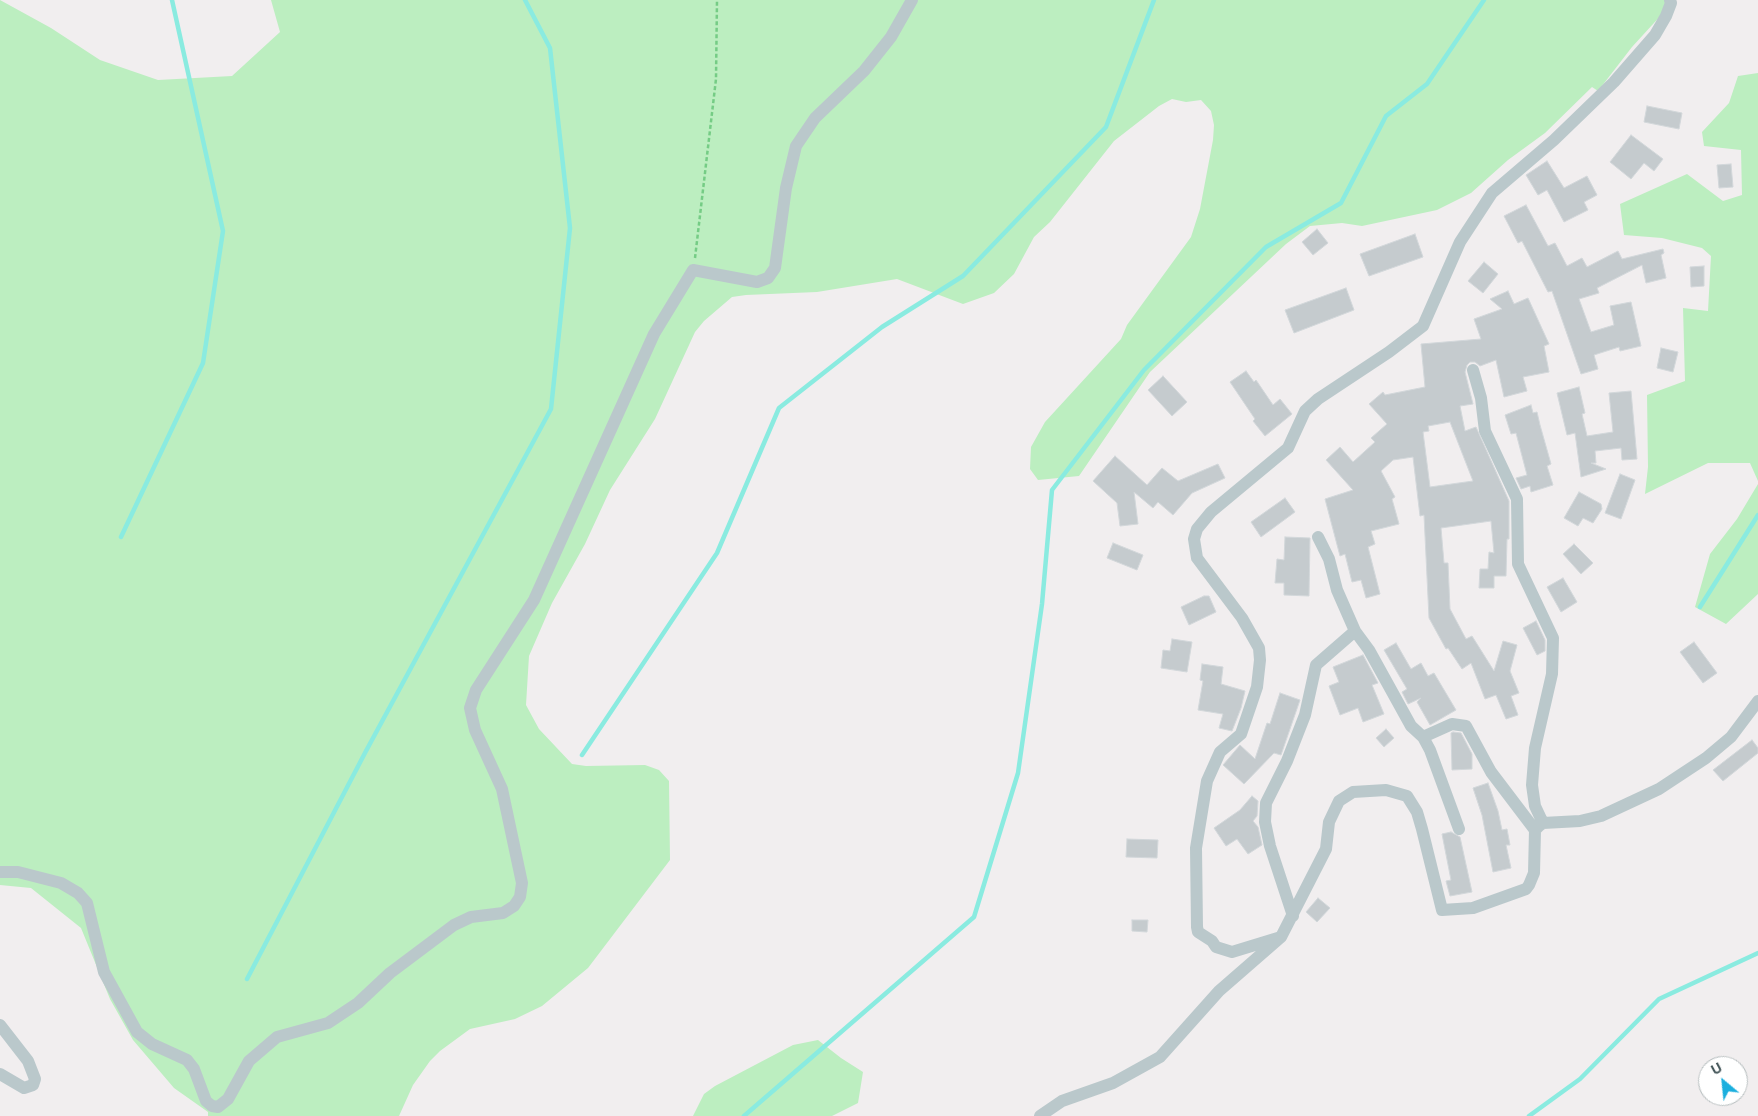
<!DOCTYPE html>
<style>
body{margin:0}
#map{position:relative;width:1758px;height:1116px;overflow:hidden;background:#f1eeef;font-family:"Noto Sans",sans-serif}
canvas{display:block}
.north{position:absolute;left:1698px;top:1056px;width:50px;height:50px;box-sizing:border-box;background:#fff;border:1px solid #b5bcbd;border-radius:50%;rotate:332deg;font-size:14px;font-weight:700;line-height:20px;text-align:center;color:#46585b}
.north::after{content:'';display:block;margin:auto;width:18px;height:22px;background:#1bafde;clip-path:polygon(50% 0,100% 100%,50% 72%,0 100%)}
</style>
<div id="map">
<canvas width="1758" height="1116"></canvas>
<div class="north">U</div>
</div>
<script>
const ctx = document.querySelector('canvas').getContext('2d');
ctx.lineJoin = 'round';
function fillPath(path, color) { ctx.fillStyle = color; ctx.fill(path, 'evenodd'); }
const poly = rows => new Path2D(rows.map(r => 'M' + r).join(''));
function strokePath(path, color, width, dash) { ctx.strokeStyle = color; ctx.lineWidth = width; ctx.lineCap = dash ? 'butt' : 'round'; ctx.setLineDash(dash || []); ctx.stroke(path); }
const green = poly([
 [0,0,51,28,100,60,158,80,232,76,280,32,271,0,1675,0,1632,47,1598,91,1592,87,1545,133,1508,160,1471,193,1437,210,1362,226,1342,223,1310,226,1286,244,1150,372,1079,476,1038,480,1030,469,1031,447,1045,422,1121,339,1127,325,1191,237,1200,209,1213,140,1214,125,1211,111,1201,100,1186,102,1172,99,1159,106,1114,141,1050,222,1034,237,1014,274,994,293,963,304,897,279,817,292,746,295,732,297,704,321,695,332,655,419,610,490,585,544,552,603,529,656,526,705,539,729,572,764,586,766,645,765,659,770,669,781,670,860,588,968,542,1006,515,1019,470,1029,440,1051,430,1061,413,1085,399,1116,208,1116,208,1112,174,1088,133,1040,110,999,81,928,31,888,0,885],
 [1758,73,1758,481,1750,463,1708,463,1645,494,1648,467,1647,395,1685,381,1683,308,1708,311,1711,256,1702,248,1662,238,1624,235,1620,204,1687,174,1723,201,1742,195,1741,150,1704,146,1702,132,1729,103,1738,76],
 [1758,484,1758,594,1726,624,1695,607,1710,554,1737,519],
 [818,1040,841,1058,863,1072,858,1103,832,1116,693,1116,704,1094,715,1086,793,1045]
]);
const stream = poly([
 [121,537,203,363,223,231,172,0],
 [1700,607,1758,515],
 [582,755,717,553,779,408,882,327,963,276,1106,127,1154,0],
 [247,979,366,751,551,409,570,228,550,48,525,0],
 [744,1116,974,917,1018,773,1042,604,1052,490,1144,370,1266,247,1341,203,1386,116,1427,84,1484,0],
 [1529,1116,1580,1079,1659,999,1758,953]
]);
const building = poly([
 [1647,106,1682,113,1679,129,1644,122,1647,106],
 [1631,135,1663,159,1654,171,1644,163,1631,179,1610,162,1631,135],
 [1547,161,1564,188,1587,176,1597,195,1584,202,1588,210,1564,222,1547,190,1538,195,1526,175,1547,161],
 [1731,164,1733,187,1719,188,1717,165,1731,164],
 [1526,205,1548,246,1555,243,1567,266,1582,258,1587,267,1618,251,1622,259,1663,249,1664,253,1661,255,1666,278,1646,283,1642,265,1597,288,1599,293,1579,299,1591,332,1614,325,1610,306,1631,302,1641,346,1620,351,1619,347,1594,355,1598,369,1581,374,1552,291,1548,292,1522,241,1518,243,1504,216,1526,205],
 [1317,229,1328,243,1313,255,1302,242,1317,229],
 [1415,234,1423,257,1369,276,1360,254,1415,234],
 [1484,262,1498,274,1483,293,1468,281,1484,262],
 [1704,266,1704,286,1691,287,1690,267,1704,266],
 [1346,288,1354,310,1294,333,1285,310,1346,288],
 [1508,291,1514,304,1528,298,1549,344,1544,346,1549,372,1523,377,1527,391,1504,397,1496,360,1480,366,1475,362,1470,362,1467,365,1465,372,1473,404,1460,406,1465,431,1476,427,1509,501,1509,539,1507,539,1506,576,1494,576,1494,588,1479,588,1480,569,1488,569,1489,552,1494,553,1491,521,1441,528,1444,563,1448,563,1450,609,1466,639,1472,636,1494,671,1503,641,1517,645,1510,671,1519,693,1511,696,1518,715,1506,719,1496,695,1485,699,1471,663,1462,669,1448,648,1446,649,1429,618,1424,515,1420,516,1413,457,1393,460,1381,471,1395,497,1392,499,1399,524,1371,531,1375,544,1368,547,1380,594,1366,598,1361,580,1352,582,1345,554,1340,556,1325,499,1353,490,1326,460,1340,447,1353,462,1375,442,1371,438,1387,424,1369,404,1383,392,1385,395,1425,387,1421,344,1481,339,1474,319,1502,309,1490,299,1508,291],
 [1450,422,1473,481,1430,487,1423,432,1429,431,1428,426,1450,422],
 [1661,348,1678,352,1673,372,1657,368,1661,348],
 [1246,371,1254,382,1256,380,1273,405,1280,399,1292,414,1265,436,1253,421,1255,419,1230,382,1246,371],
 [1163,376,1187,402,1172,416,1148,390,1163,376],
 [1579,387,1585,413,1582,414,1587,436,1613,432,1609,393,1631,391,1637,459,1622,460,1621,448,1595,451,1596,463,1591,463,1606,469,1581,477,1575,433,1567,435,1557,393,1579,387],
 [1531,405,1533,413,1537,412,1540,425,1551,464,1547,466,1553,485,1531,492,1530,486,1521,489,1516,478,1527,475,1516,433,1511,434,1505,415,1531,405],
 [1115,456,1147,485,1162,468,1178,481,1218,464,1225,478,1192,493,1173,515,1158,502,1153,508,1134,492,1138,524,1120,526,1117,503,1093,481,1115,456],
 [1620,474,1635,480,1621,519,1605,513,1620,474],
 [1579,492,1601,504,1602,509,1593,523,1583,518,1578,526,1564,518,1579,492],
 [1285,498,1295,512,1261,537,1251,522,1285,498],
 [1285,537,1310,538,1309,596,1284,595,1284,583,1275,583,1277,559,1284,560,1285,537],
 [1113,543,1143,555,1137,570,1107,558,1113,543],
 [1574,544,1593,563,1581,574,1563,554,1574,544],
 [1563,578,1577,602,1561,612,1547,587,1563,578],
 [1204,596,1209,596,1216,612,1189,625,1181,607,1204,596],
 [1536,621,1545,640,1545,651,1537,655,1523,628,1536,621],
 [1172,639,1192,642,1187,672,1161,668,1163,650,1170,651,1172,639],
 [1694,642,1717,673,1703,683,1680,652,1694,642],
 [1396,643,1411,669,1421,663,1428,676,1434,673,1456,710,1430,725,1417,702,1421,698,1408,704,1402,692,1407,689,1384,650,1396,643],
 [1363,655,1378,683,1372,685,1384,714,1363,722,1358,708,1340,715,1329,686,1339,682,1333,667,1363,655],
 [1202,664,1223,667,1221,684,1245,691,1241,708,1232,731,1219,728,1223,714,1198,710,1203,681,1200,680,1202,664],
 [1280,693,1300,700,1281,755,1274,753,1244,784,1223,765,1240,745,1255,759,1267,723,1270,724,1280,693],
 [1386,729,1394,738,1384,747,1376,738,1386,729],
 [1453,732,1461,733,1472,754,1472,769,1452,770,1451,733,1453,732],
 [1752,740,1758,748,1758,753,1723,781,1713,770,1752,740],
 [1488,783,1498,811,1502,830,1507,829,1510,845,1506,845,1511,868,1493,872,1482,815,1473,788,1488,783],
 [1252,796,1258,801,1257,816,1253,821,1258,827,1262,845,1248,854,1237,839,1226,846,1214,828,1240,810,1252,796],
 [1451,832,1460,837,1472,892,1450,896,1446,881,1451,880,1442,834,1451,832],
 [1127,839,1158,840,1157,858,1126,857,1127,839],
 [1318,898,1330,908,1317,922,1306,912,1318,898],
 [1132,920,1148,920,1147,932,1132,931,1132,920]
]);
const path = poly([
 [695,258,716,79,717,0]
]);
const street = poly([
 [1473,370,1481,398,1485,431,1517,499,1518,564,1553,638,1552,674,1535,748,1532,785,1535,806,1543,823],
 [1318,537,1329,559,1337,590,1355,631,1369,650,1411,726,1423,737,1430,750,1459,829],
 [1423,737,1452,724,1466,726,1491,772,1535,830],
 [0,872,18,872,61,883,78,893,87,903,104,972,137,1032,152,1044,187,1060,194,1069,206,1101,212,1106,218,1107,228,1099,249,1061,277,1037,328,1023,358,1003,390,973,454,925,471,917,503,913,514,906,520,897,522,883,502,789,475,730,470,708,476,690,534,600,654,334,693,270,757,282,768,278,775,268,786,188,796,146,815,118,864,71,891,37,912,0],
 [1293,916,1270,846,1265,822,1266,803,1287,761,1305,715,1316,665,1355,631],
 [1281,937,1232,952,1216,947,1212,941,1198,932,1197,927,1196,848,1207,781,1220,752,1241,734,1257,687,1260,660,1259,648,1242,618,1197,558,1194,539,1197,529,1211,512,1288,448,1305,411,1318,399,1389,352,1423,326,1460,242,1492,193,1554,140,1614,82,1655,35,1666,16,1671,3,1670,0],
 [0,1025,28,1061,35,1079,33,1085,24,1088,0,1074],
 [1040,1116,1062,1101,1113,1083,1160,1057,1219,991,1281,937,1326,849,1329,822,1339,801,1353,792,1386,790,1407,796,1417,812,1422,829,1442,910,1473,908,1526,889,1529,885,1534,873,1535,830,1539,826,1543,823,1580,821,1601,816,1659,789,1706,758,1731,737,1758,701]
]);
fillPath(green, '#bceec0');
strokePath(stream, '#8aebe0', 4.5);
fillPath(building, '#c5cbce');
strokePath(building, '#d2d7da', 1);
strokePath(path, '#75cc85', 2.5, [4, 2.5]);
strokePath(street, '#bac8cb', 12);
</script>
